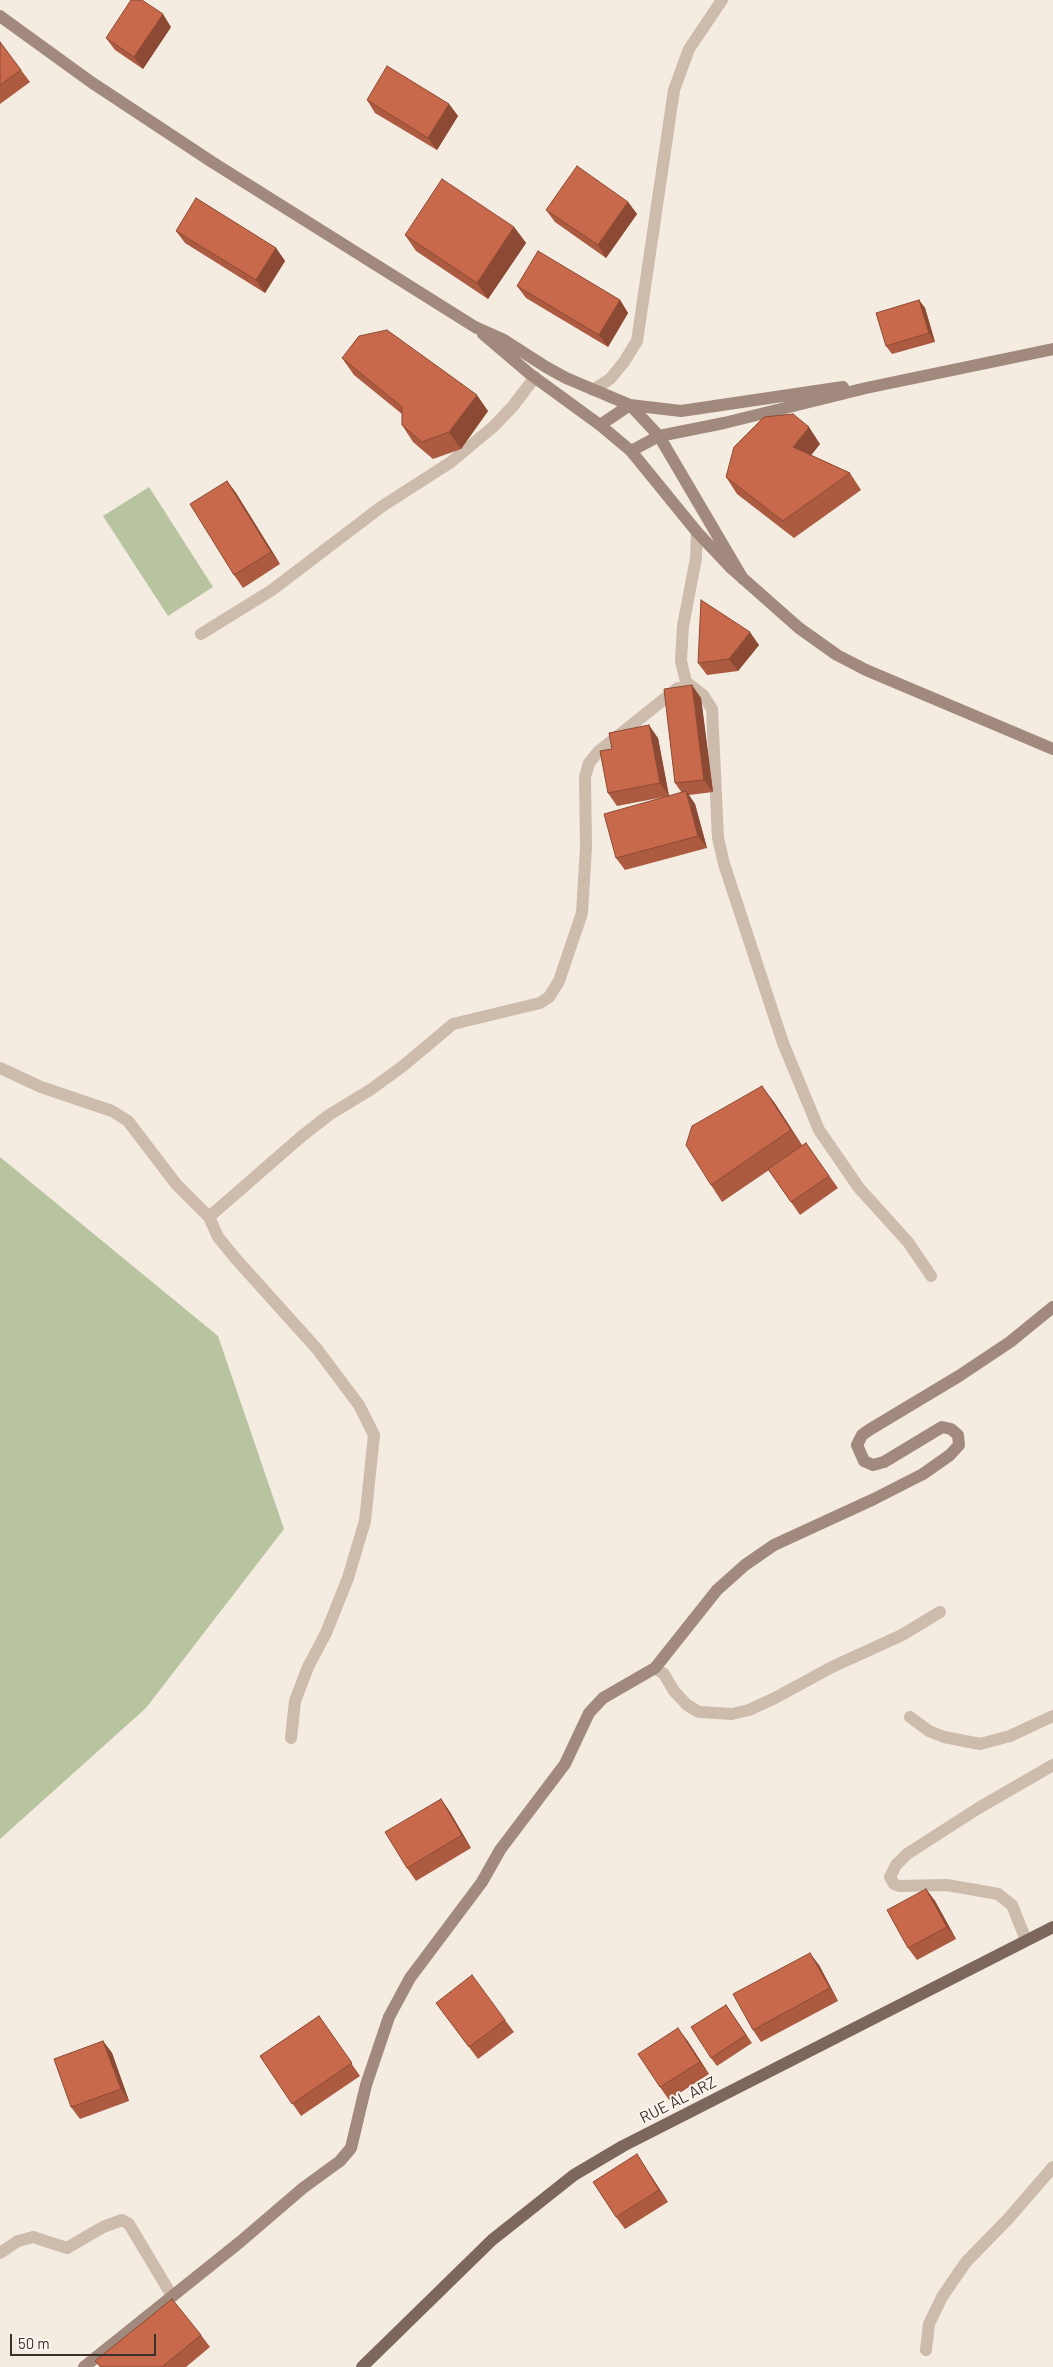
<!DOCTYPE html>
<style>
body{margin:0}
#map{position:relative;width:1053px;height:2367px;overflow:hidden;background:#f4ebe1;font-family:Barlow,sans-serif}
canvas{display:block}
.scale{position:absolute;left:10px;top:2334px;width:146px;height:22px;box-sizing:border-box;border:2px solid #3b302b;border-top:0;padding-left:6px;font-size:15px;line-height:18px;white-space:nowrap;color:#3b302b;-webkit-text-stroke:4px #fbf5ee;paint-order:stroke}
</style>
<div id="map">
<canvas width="1053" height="2367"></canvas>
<div class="scale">50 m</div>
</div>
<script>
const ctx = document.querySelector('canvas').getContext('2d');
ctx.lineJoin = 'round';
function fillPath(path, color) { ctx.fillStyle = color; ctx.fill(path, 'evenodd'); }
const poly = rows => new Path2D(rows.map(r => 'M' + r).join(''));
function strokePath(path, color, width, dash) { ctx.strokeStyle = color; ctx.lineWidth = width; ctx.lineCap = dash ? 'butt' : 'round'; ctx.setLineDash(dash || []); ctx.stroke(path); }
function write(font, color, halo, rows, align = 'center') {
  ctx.font = font + ' Barlow,sans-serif'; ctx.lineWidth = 4; ctx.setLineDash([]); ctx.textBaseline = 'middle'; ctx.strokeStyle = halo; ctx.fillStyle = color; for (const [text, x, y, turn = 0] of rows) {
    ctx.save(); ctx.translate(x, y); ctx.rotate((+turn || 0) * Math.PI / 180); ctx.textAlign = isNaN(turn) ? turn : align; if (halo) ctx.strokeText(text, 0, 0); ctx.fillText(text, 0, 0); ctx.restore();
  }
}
const green = poly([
 [149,487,213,587,168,616,103,516],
 [0,1157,218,1336,284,1529,146,1708,0,1839]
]);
const street = poly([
 [593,390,610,379,624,362,637,341,674,90,689,49,722,0],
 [697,532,696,558,683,626,681,661,686,682,703,695,712,709,718,838,724,864,783,1043,819,1130,859,1188,908,1242,931,1276],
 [201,634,272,590,381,507,451,462,493,427,513,406,535,377],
 [0,1068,41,1087,112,1111,128,1121,176,1184,209,1217,218,1237,236,1259,317,1349,359,1405,374,1435,365,1521,348,1578,326,1633,308,1667,295,1701,291,1738],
 [209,1217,302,1136,329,1115,370,1090,403,1066,453,1024,540,1003,549,997,559,981,582,913,586,847,585,777,589,763,598,752,678,688],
 [655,1668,664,1674,674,1691,687,1705,699,1712,732,1714,749,1710,775,1698,832,1667,902,1635,940,1612],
 [910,1717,929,1731,944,1737,980,1744,1010,1736,1053,1716],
 [1026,1940,1012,1905,998,1894,947,1885,899,1886,894,1884,890,1877,896,1865,907,1854,977,1809,1053,1765],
 [0,2253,18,2241,33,2237,67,2248,103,2227,122,2220,129,2224,172,2296],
 [926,2350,929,2324,942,2297,966,2262,1008,2219,1053,2167]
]);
const secondary = poly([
 [0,16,91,82,212,162,475,327,504,340,546,367,566,378,630,405,659,436,743,579],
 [483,334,530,374,600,425,631,451,697,532,730,567,799,628,837,655,866,670,1053,749],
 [600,425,630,405,681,411,843,387],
 [631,451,659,436,724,423,866,388,1053,349],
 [84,2367,240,2242,303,2188,340,2161,351,2148,366,2085,389,2017,410,1978,482,1882,500,1850,565,1764,589,1713,603,1698,655,1668,717,1590,745,1565,774,1545,874,1499,923,1474,950,1455,959,1445,958,1435,951,1429,942,1427,884,1462,873,1465,864,1461,857,1445,862,1435,869,1430,959,1376,1010,1342,1053,1307]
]);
const primary = poly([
 [362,2367,492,2240,574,2175,623,2146,1053,1927]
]);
const wall = poly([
 [171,27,143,69,115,50,106,38],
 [0,42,30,82,0,104],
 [367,100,449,104,458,116,437,150,375,113],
 [628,202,637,214,606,258,555,222,546,210],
 [514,227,526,243,488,299,416,251,405,235],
 [176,231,276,248,285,261,265,293,185,243],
 [517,286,620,300,628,313,608,347,526,298],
 [919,300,925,308,935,342,892,354,886,346],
 [342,358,488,411,461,449,433,459,413,442,402,425,402,414,354,375],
 [820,444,811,455,850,473,861,490,794,538,737,494,726,477],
 [227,481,236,493,280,564,243,588,234,575],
 [759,645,738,671,707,675,698,663],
 [701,698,713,792,689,795,695,804,707,848,625,870,616,858,682,793,675,783],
 [658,738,669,796,617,806,608,793,612,749],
 [774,1102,802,1145,806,1143,838,1188,800,1215,769,1170,722,1202,711,1185],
 [441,1799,450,1812,471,1848,416,1881,407,1868],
 [926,1889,935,1901,956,1939,917,1960,908,1948],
 [819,1965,838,2001,761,2042,753,2030],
 [436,2003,505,2020,514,2032,478,2059],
 [726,2005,752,2043,717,2066,711,2058],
 [319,2016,360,2076,301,2116,260,2056],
 [687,2040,709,2074,669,2100,660,2087],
 [103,2041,112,2053,129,2101,80,2119,71,2107],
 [637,2154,668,2202,625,2229,616,2217],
 [201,2335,210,2347,186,2367,100,2367,95,2361]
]);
const shadedWall = poly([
 [163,14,171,27,143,69,134,57],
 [449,104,458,116,437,150,428,138],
 [628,202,637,214,606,258,598,245],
 [514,227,526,243,488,299,477,283],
 [276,248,285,261,265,293,256,280],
 [620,300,628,313,608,347,599,335],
 [919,300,925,308,935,342,929,333],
 [477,395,488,411,461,449,449,432],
 [809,427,820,444,804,464,793,447],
 [227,481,236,493,280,564,271,552],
 [750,632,759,645,738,671,729,659],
 [692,685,701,698,713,792,704,780],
 [649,725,658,738,669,796,660,783],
 [686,791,695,804,707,848,698,836],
 [762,1086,774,1102,803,1147,791,1130],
 [441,1799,450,1812,471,1848,462,1835],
 [926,1889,935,1901,956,1939,947,1927],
 [810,1953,819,1965,838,2001,830,1988],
 [678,2028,687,2040,709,2074,700,2062],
 [103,2041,112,2053,129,2101,121,2089],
 [637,2154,645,2167,668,2202,659,2190]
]);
const building = poly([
 [131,0,142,0,163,14,134,57,106,38,131,0],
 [0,42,21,70,0,85,0,42],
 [387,66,449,104,428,138,367,100,387,66],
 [577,166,628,202,598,245,546,210,577,166],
 [442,179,514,227,477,283,405,235,442,179],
 [196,198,276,248,256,280,176,231,196,198],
 [538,251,620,300,599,335,517,286,538,251],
 [919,300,929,333,886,346,876,313,919,300],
 [387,330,477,395,449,432,422,442,402,425,402,407,342,358,359,336,387,330],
 [793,414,809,427,793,447,850,473,783,521,726,477,734,447,764,417,793,414],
 [227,481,271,552,234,575,190,504,227,481],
 [701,600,750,632,729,659,698,663,701,600],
 [692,685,704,780,675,783,664,689,692,685],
 [649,725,660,783,608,793,600,751,612,749,609,733,649,725],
 [686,791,698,836,616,858,604,814,686,791],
 [762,1086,791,1130,711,1185,686,1145,692,1126,762,1086],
 [806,1143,829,1176,791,1202,768,1169,806,1143],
 [441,1799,462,1835,407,1868,385,1832,441,1799],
 [926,1889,947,1927,908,1948,887,1910,926,1889],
 [810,1953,830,1988,753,2030,733,1994,810,1953],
 [472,1975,505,2020,469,2047,436,2003,472,1975],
 [726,2005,746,2035,711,2058,691,2027,726,2005],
 [319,2016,352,2063,292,2104,260,2056,319,2016],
 [678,2028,700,2062,660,2087,638,2054,678,2028],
 [103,2041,121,2089,71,2107,54,2059,103,2041],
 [637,2154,659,2190,616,2217,593,2182,637,2154],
 [172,2299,201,2335,162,2367,101,2367,95,2361,172,2299]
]);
const streetNames = [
 ["RUE AL ARZ",678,2100,-27]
];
fillPath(green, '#b8c4a0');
strokePath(street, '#cdbbac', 12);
strokePath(secondary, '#a18a7d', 12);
strokePath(primary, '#7d675c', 12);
fillPath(wall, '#ac5a40');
fillPath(shadedWall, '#8c4a34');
fillPath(building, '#c8694b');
strokePath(building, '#8c4a34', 1);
write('16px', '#3b302b', '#fbf5ee', streetNames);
</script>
